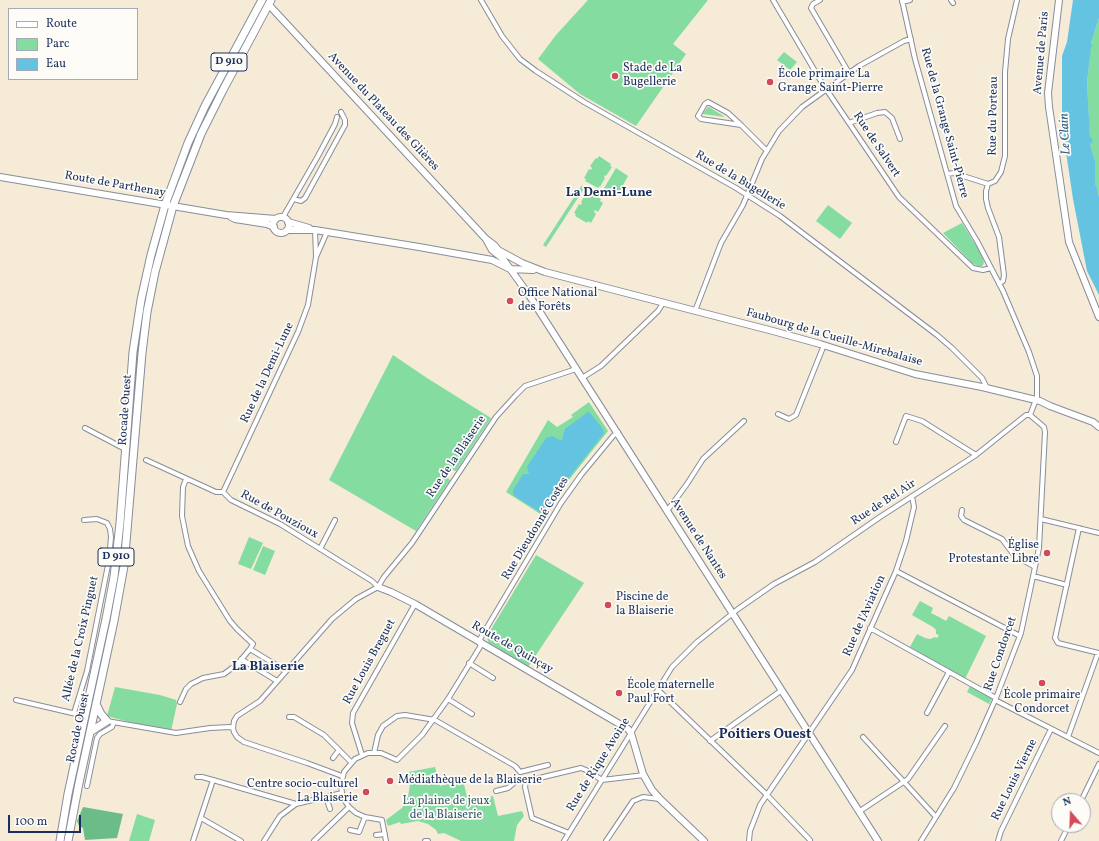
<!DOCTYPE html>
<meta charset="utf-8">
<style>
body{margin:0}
#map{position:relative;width:1099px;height:841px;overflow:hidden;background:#f5ebd7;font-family:Vollkorn,serif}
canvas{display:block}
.legend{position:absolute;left:8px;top:8px;width:130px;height:72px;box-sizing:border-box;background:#fdfcf7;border:1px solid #a3aaba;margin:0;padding:5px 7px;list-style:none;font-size:12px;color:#1b2f5e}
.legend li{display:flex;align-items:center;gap:8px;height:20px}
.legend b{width:20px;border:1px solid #a3aaba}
.north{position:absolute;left:1051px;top:793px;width:40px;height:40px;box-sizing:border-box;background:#fdfcf7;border:1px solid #a3aaba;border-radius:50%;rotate:341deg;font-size:11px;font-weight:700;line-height:16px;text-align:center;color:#1b2f5e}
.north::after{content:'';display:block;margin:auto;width:14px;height:18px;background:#d1495b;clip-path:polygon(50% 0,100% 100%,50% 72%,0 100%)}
.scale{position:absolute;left:8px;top:815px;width:73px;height:18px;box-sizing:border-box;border:2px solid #1b2f5e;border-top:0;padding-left:5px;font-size:12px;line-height:14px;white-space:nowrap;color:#1b2f5e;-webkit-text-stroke:3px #fdfcf7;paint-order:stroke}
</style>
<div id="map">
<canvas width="1099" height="841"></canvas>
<ul class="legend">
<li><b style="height:5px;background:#fff"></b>Route</li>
<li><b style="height:11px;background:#85dca1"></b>Parc</li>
<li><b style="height:11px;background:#63c3e1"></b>Eau</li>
</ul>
<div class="north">N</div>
<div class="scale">100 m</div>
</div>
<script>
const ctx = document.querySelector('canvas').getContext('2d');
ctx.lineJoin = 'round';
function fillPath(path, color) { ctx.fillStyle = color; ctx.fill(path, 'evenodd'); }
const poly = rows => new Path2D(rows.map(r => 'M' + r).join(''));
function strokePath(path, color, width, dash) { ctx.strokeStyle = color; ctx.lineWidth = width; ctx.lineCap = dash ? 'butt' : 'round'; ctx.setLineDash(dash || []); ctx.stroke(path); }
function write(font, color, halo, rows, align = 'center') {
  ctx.font = font + ' Vollkorn,serif'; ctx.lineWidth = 3.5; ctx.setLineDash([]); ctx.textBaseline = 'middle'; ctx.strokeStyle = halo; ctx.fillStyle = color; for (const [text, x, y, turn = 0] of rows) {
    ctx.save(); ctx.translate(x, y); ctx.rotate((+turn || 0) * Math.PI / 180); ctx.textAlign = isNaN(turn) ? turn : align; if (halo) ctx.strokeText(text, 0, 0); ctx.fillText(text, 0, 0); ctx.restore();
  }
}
const green = poly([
 [588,0,708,0,673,44,686,54,636,126,580,94,538,59,556,35],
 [1099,18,1099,197,1097,187,1095,184,1095,161,1090,144,1087,82,1091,43],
 [784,52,797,62,790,70,777,60],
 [708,107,709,107,725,117,703,114,703,113],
 [599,156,611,164,610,166,612,167,606,176,605,175,604,177,605,178,600,187,599,186,598,188,585,181,586,179,584,178,589,169,591,170,592,168,590,166,596,158,597,159],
 [616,168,628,176,616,198,603,190],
 [582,185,585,187,546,247,543,245],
 [588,192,601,199,600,201,603,203,598,212,595,210,594,212,596,214,591,223,588,221,587,223,575,216,576,214,574,213,579,204,581,205,582,203,581,202,586,193,587,194],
 [828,205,852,223,840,239,816,221],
 [962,223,980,252,984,262,983,265,982,266,978,266,972,263,943,233],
 [393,355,427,378,491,418,456,471,453,470,450,473,448,478,450,480,416,531,329,480],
 [589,402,608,431,564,486,545,517,506,492,548,420,557,427,573,417,571,415],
 [249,537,263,543,251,569,238,564],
 [263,546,275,551,265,575,253,570],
 [536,555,584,583,528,667,488,642,487,636],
 [920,601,933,608,931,613,939,617,946,621,949,616,986,636,965,679,910,647,917,634,925,638,930,639,935,637,937,638,939,635,936,634,936,630,933,627,912,615],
 [970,686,993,697,989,704,967,692],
 [115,687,160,695,176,700,177,704,171,731,140,725,107,716],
 [435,767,440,786,463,780,468,801,493,796,498,816,522,811,524,816,517,825,514,841,461,841,444,833,438,834,436,830,428,824,418,821,401,824,400,822,388,826,386,820,402,808,408,797,410,784,408,772],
 [137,814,155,820,149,841,129,841]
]);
const forest = poly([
 [83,807,123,814,117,838,85,840,83,828,79,826,77,821]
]);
const water = poly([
 [1073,0,1099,0,1099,18,1091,43,1092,45,1091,48,1087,82,1090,137,1092,139,1093,142,1090,144,1095,161,1095,184,1097,187,1099,197,1099,295,1087,271,1073,199,1062,125,1062,56,1067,42],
 [588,412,590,413,602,428,604,433,564,484,546,512,543,514,513,495,513,490,523,474,529,474,527,467,546,438,552,436,560,440,562,440,565,429]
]);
const street = poly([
 [481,0,502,36,520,59,536,71,584,102,736,188,780,216,937,335,952,348,982,378,987,388],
 [773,0,822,83,899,197,973,268,983,270,991,268],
 [820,0,813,4,811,8,849,73],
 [951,0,953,3],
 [902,2,910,0],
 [849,123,877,113,885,112,892,118,900,139],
 [741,125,728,113,708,102,705,104,698,116,701,119,741,125,767,151],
 [947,174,954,173,988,184,995,181,1001,172,1005,156,1005,72,1008,39,1017,0],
 [988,184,986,191,986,199,988,208,999,237,1004,275,1003,281,999,284],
 [294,199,301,201,305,198,345,125,345,120,341,112],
 [283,217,318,156,335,124,337,117],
 [315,230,316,256],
 [695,311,721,243,743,205,762,159,779,131,802,107,859,66,904,41,911,39],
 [582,378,601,366,658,311,663,303],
 [778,414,789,419,796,415,824,345],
 [85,428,125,449],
 [896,442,906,416,922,421,976,455],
 [146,460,216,492,223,492,231,500,280,524,372,581,378,587],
 [186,479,183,487,182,516,188,546,199,571,230,621,237,629,253,644,250,649,286,671],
 [223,492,298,332,308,305,316,257,327,232],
 [962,510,961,516,964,520,1002,539,1014,555,1035,567],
 [667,511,687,484,703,459,744,421],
 [1041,519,1099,533],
 [1079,528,1055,638,1058,643,1099,653],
 [320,549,335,520],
 [896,571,1020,636],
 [1033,576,1067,585],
 [870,628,996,698],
 [241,659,277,681],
 [469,663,493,678],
 [658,690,767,795,810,840],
 [448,699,472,714],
 [16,700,85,716],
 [995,700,1099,753],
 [180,702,186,689,191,684,203,678,224,674,232,668,235,667,250,649],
 [74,713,87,671,109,560,111,537,110,529,107,523,97,519,84,520],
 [927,713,949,672],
 [289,717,294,717,324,735,351,762],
 [107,721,176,733,210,728,230,727,233,728],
 [863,737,936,817],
 [1068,737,1098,653],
 [710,741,782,690],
 [374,753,378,735,383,726,397,716,405,715,435,720,515,766,520,772,548,765],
 [362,755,352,723,353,713,415,604],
 [333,758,339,750],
 [342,776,307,763,244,742,237,737,234,732,233,728,234,721,237,716,260,701,332,619,356,599,378,587,384,577,412,543,496,417,516,395,525,386,576,369],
 [197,777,202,777,213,780],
 [602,780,644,775],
 [87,786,97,738,100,734,112,727,114,722],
 [496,791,508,788,514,783],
 [326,797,330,809],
 [1081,801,1099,764],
 [860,811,908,779,945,726],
 [201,818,241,841],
 [350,830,359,832,365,817],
 [569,833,532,818,525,787,526,782,531,780,581,768,586,770,602,780],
 [376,835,385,834],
 [193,841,213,780,296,804,342,793],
 [264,841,280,816,296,804],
 [314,841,349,807],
 [386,841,382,820,365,817,356,813,349,807,345,801,342,793,341,785,344,772,355,759,368,753,381,753,397,760,422,735,448,699,480,647,481,642,480,639,561,503,581,475,613,436,618,432],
 [425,841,428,841],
 [564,841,672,667,697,642,738,609,774,584,815,562,880,517,976,455,1026,415,1030,415,1037,397,1037,376,1029,352,1003,291,977,241,956,206,915,59,902,0],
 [606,841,633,801,643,797,660,799],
 [749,841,750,831,760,805,852,670,896,571,906,541,914,507,912,496],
 [921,841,954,788,976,743,996,698,1021,633,1039,548,1045,432,1044,427,1030,415],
 [998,841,1001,831,1051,729],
 [1061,841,1069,825]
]);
const secondary = poly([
 [1059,0,1048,93,1049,107,1069,242,1099,317],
 [269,5,486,239,494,245,500,252],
 [0,177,226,215,276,219],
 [231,217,235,219,267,224,274,227],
 '273 225a8 8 0 1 1 16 0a8 8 0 1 1-16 0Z',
 [288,222,309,228],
 [287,230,315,230,419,247,492,260,510,269,533,270],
 [486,239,492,250,503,259,529,295,878,841],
 [498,250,522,263,545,272,773,331,820,344,915,374,982,387,1040,401,1050,406,1093,422,1099,427],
 [378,587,391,592,415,604,628,729,631,733,643,774,652,790,660,799,704,841]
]);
const primary = poly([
 [90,732,107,721,101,714,96,704],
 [60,841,68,794,106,619,114,577,120,523,133,352,141,300,151,255,165,205,188,143,205,106,262,0],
 [68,841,79,783,114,621,124,566,142,353,147,312,155,272,173,206,201,134,223,90,271,0]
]);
const markers = [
 [615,76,4,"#d1495b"],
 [770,82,4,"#d1495b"],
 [510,301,4,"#d1495b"],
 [1047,553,4,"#d1495b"],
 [608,605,4,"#d1495b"],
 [1042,683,4,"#d1495b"],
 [619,693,4,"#d1495b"],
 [390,781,4,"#d1495b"],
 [366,792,4,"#d1495b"]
];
const shields = [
 [229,62,36],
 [116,557,36]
];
const shieldNames = [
 ["D 910",229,62],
 ["D 910",116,557]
];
const streetNames = [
 ["Avenue de Paris",1042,53,-85],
 ["Avenue du Plateau des Glières",383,112,47],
 ["Rue du Porteau",994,116,-89],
 ["Rue de la Grange Saint-Pierre",944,123,75],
 ["Rue de Salvert",876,145,56],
 ["Rue de la Bugellerie",740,181,31],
 ["Route de Parthenay",115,185,10],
 ["Faubourg de la Cueille-Mirebalaise",834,338,16],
 ["Rue de la Demi-Lune",268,373,-65],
 ["Rocade Ouest",126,410,-86],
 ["Rue de la Blaiserie",457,457,-56],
 ["Rue de Bel Air",884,503,-33],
 ["Rue de Pouzioux",279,515,29],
 ["Rue Dieudonné Costes",536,529,-59],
 ["Avenue de Nantes",698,539,57],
 ["Rue de l'Aviation",865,616,-66],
 ["Allée de la Croix Pinguet",81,639,-77],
 ["Route de Quinçay",512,648,30],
 ["Rue Condorcet",1001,654,-71],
 ["Rue Louis Breguet",370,662,-61],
 ["Rocade Ouest",79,728,-78],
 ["Rue de Rique Avoine",599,765,-58],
 ["Rue Louis Vierne",1015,780,-64]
];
const poiNames = [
 ["Stade de La",623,69],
 ["Bugellerie",623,83],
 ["École primaire La",778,75],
 ["Grange Saint-Pierre",778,89],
 ["Office National",518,294],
 ["des Forêts",518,308],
 ["Église",1039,546,"right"],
 ["Protestante Libre",1039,560,"right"],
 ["Piscine de",616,598],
 ["la Blaiserie",616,612],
 ["École maternelle",627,686],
 ["Paul Fort",627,700],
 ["École primaire",1042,696,"center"],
 ["Condorcet",1042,710,"center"],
 ["Médiathèque de la Blaiserie",398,781],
 ["Centre socio-culturel",358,785,"right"],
 ["La Blaiserie",358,799,"right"]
];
const parkNames = [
 ["La plaine de jeux",446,802],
 ["de la Blaiserie",446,816]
];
const waterNames = [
 ["Le Clain",1066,134,-93]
];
const neighbourhoodNames = [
 ["La Demi-Lune",609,194],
 ["La Blaiserie",268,668]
];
const quarterNames = [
 ["Poitiers Ouest",765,735]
];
fillPath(green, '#85dca1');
fillPath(forest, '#6cbc87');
fillPath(water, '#63c3e1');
strokePath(street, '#888d9a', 6);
strokePath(secondary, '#888d9a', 8);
strokePath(primary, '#888d9a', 9);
strokePath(street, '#fff', 4);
strokePath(secondary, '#fff', 6);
strokePath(primary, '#fff', 7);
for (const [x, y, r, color] of markers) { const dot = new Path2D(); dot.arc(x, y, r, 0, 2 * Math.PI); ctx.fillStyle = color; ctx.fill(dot); strokePath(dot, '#fdfcf7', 1.5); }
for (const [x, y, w] of shields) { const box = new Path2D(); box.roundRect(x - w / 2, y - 9, w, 18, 3); ctx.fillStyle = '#fdfcf7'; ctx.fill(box); strokePath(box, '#1b2f5e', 1); }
write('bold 11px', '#1b2f5e', null, shieldNames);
write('12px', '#1b2f5e', '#fdfcf7', streetNames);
write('12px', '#1b2f5e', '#fdfcf7', poiNames, 'left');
write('12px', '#365a6f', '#fdfcf7', parkNames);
write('italic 13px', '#315b85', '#fdfcf7', waterNames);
write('bold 13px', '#1b2f5e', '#fdfcf7', neighbourhoodNames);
write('bold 14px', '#1b2f5e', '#fdfcf7', quarterNames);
</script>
